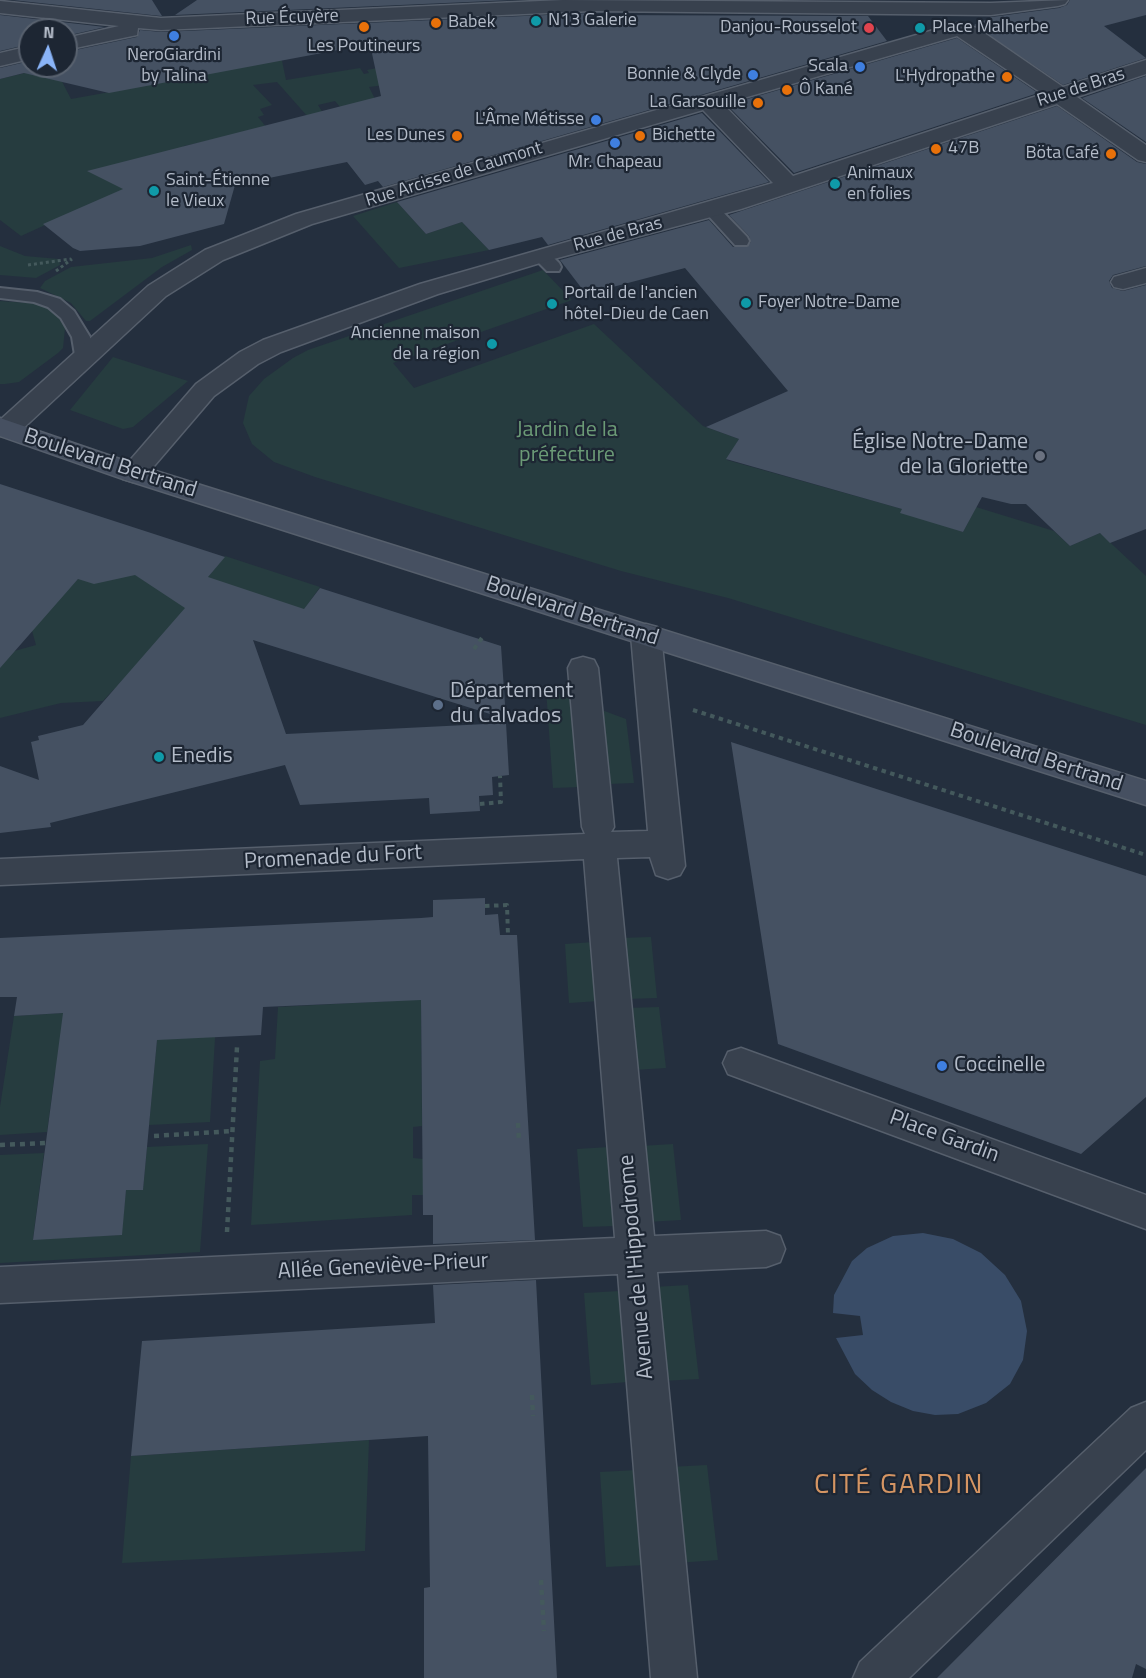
<!DOCTYPE html>
<meta charset="utf-8">
<style>
body{margin:0}
#map{position:relative;width:1146px;height:1678px;overflow:hidden;background:#242f3e;font-family:"Titillium Web",sans-serif}
canvas{display:block}
.north{position:absolute;left:18px;top:18px;width:60px;height:60px;box-sizing:border-box;background:#1d2633;border:2px solid #59626f;border-radius:50%;rotate:3deg;font-size:16px;font-weight:700;line-height:24px;text-align:center;color:#b4bcc9}
.north::after{content:'';display:block;margin:auto;width:21px;height:27px;background:#8ab4f8;clip-path:polygon(50% 0,100% 100%,50% 72%,0 100%)}
</style>
<div id="map">
<canvas width="1146" height="1678"></canvas>
<div class="north">N</div>
</div>
<script>
const ctx = document.querySelector('canvas').getContext('2d');
ctx.lineJoin = 'round';
function fillPath(path, color) { ctx.fillStyle = color; ctx.fill(path, 'evenodd'); }
const poly = rows => new Path2D(rows.map(r => 'M' + r).join(''));
function strokePath(path, color, width, dash) { ctx.strokeStyle = color; ctx.lineWidth = width; ctx.lineCap = dash ? 'butt' : 'round'; ctx.setLineDash(dash || []); ctx.stroke(path); }
function write(font, color, halo, rows, align = 'center') {
  ctx.font = font + ' "Titillium Web",sans-serif'; ctx.lineWidth = 4.5; ctx.setLineDash([]); ctx.textBaseline = 'middle'; ctx.strokeStyle = halo; ctx.fillStyle = color; for (const [text, x, y, turn = 0] of rows) {
    ctx.save(); ctx.translate(x, y); ctx.rotate((+turn || 0) * Math.PI / 180); ctx.textAlign = isNaN(turn) ? turn : align; if (halo) ctx.strokeText(text, 0, 0); ctx.fillText(text, 0, 0); ctx.restore();
  }
}
const green = poly([
 [279,46,286,80,360,68,364,74,369,73,367,70,377,68,393,84,369,87,375,99,341,108,335,101,318,105,323,113,308,117,277,82,253,85,272,105,260,109,264,115,258,117,267,128,184,146,164,171,21,236,0,220,0,79,54,66,71,99,121,90],
 [397,202,426,234,462,222,489,250,399,268,353,216],
 [191,245,192,250,162,267,90,321,86,321,71,303,40,288,45,281,71,267,152,258],
 [0,246,25,256,59,259,60,265,36,278,0,275],
 [543,270,572,300,393,363,414,388,594,324,703,426,739,439,727,460,902,509,963,532,976,507,1054,531,1070,546,1100,533,1146,576,1146,725,728,598,621,571,315,477,274,462,252,444,243,423,249,396,264,379,293,358,308,350],
 [0,301,42,304,58,315,65,328,63,348,58,353,19,382,5,384,0,384],
 [113,357,188,381,133,427,123,429,70,410],
 [225,556,320,587,303,611,113,690,103,701,61,703,0,718,0,655,36,645,31,627,78,579,123,566,148,583,207,578],
 [546,689,574,700,581,787,553,788],
 [599,709,626,719,634,783,608,784],
 [651,937,657,998,626,999,621,938],
 [594,942,599,1001,569,1003,565,944],
 [421,993,422,1126,413,1127,413,1158,423,1159,423,1195,412,1195,412,1215,251,1225,260,1061,275,1059,278,1007,391,1001],
 [217,1005,210,1122,149,1125,158,1029],
 [659,1007,666,1068,634,1070,627,1008],
 [97,1011,78,1071,55,1072,47,1132,0,1135,0,1107,14,1016],
 [208,1144,200,1252,0,1263,0,1155,44,1153,33,1239,121,1235,126,1190,143,1189,147,1147],
 [673,1144,681,1220,647,1222,640,1146],
 [609,1147,616,1226,583,1227,577,1149],
 [688,1285,699,1379,662,1381,653,1287],
 [620,1291,628,1382,591,1385,584,1293],
 [369,1440,365,1551,122,1563,131,1456],
 [707,1465,718,1560,677,1563,668,1467],
 [637,1470,645,1565,606,1567,600,1472]
]);
const water = poly([
 [923,1233,953,1239,981,1253,1005,1275,1021,1301,1027,1331,1023,1360,1010,1384,986,1403,958,1414,935,1415,913,1411,891,1402,872,1390,855,1374,836,1338,863,1335,860,1316,833,1313,834,1295,852,1261,867,1248,893,1236]
]);
const building = poly([
 [12,0,152,0,162,16,161,16],
 [197,0,513,0,175,15],
 [1070,0,1146,0,1146,15,1104,26,1146,58,1063,85,974,25,992,17,1059,8,1067,5],
 [592,13,592,15,868,16,887,41,383,187,378,181,365,185,347,162,235,185,224,224,140,246,80,251,73,248,43,224,123,189,87,171,381,96,370,44,109,93,24,73,0,79,0,68,30,61,30,66,66,66,66,52,137,37,140,30,161,32],
 [0,15,105,27,66,36,66,30,30,30,30,44,0,51],
 [957,38,1038,93,794,173,727,105],
 [1146,76,1146,142,1082,98],
 [1057,106,1137,162,1146,164,1146,266,1113,275,1109,281,1112,288,1123,291,1146,285,1146,529,1110,543,1100,533,1070,546,1026,504,1011,504,982,497,963,532,900,513,902,509,726,459,739,439,706,427,788,391,685,268,586,294,560,260,709,220,733,247,747,247,751,242,749,236,729,215],
 [702,113,769,182,548,245,542,237,489,250,462,222,426,234,397,202],
 [0,484,225,557,208,577,304,609,320,588,501,646,506,719,253,640,286,734,506,723,509,775,492,777,493,795,479,796,480,811,430,814,429,798,300,805,285,765,50,823,51,827,0,833,0,766,39,780,31,742,39,740,38,736,83,725,185,608,135,575,94,584,78,579,0,668],
 [731,742,1146,876,1146,1097,1081,1154,778,1044],
 [485,898,485,915,498,914,500,935,517,935,535,1240,433,1244,433,1215,423,1215,421,1000,263,1007,261,1035,157,1040,143,1190,126,1190,122,1235,33,1240,63,1013,14,1016,17,997,0,997,0,938,421,918,433,917,433,900],
 [536,1280,557,1678,424,1678,424,1588,430,1587,428,1436,131,1456,142,1341,435,1323,433,1285],
 [1146,1468,1146,1669,1136,1664,1132,1678,937,1678]
]);
const pathFar2 = poly([
 [28,265,71,259],
 [56,271,72,259]
]);
const pathFar1 = poly([
 [474,649,484,635],
 [693,710,1146,855],
 [480,804,501,802,500,776],
 [485,906,507,905,508,935]
]);
const path = poly([
 [518,1123,519,1142],
 [154,1136,233,1131],
 [0,1145,46,1143],
 [227,1232,237,1047],
 [532,1395,533,1416],
 [541,1580,544,1631]
]);
const lane = poly([
 [712,205,718,207,747,237,749,241,747,245,735,245,706,213,704,210,712,205],
 [541,250,547,251,559,263,561,267,559,271,547,271,535,259,533,255,541,250],
 [0,288,37,292,60,299,74,311,90,337,91,357,88,361,76,361,72,337,61,318,48,307,34,302,0,298,0,288]
]);
const street = poly([
 [563,0,991,3,1068,0,1065,4,1058,6,991,15,592,11,161,30,138,28,137,35,66,50,66,38,119,26,0,13,0,1,161,18,563,0],
 [958,23,977,28,1063,87,1146,60,1146,74,1077,97,1146,145,1146,162,1138,160,1057,104,741,209,550,260,438,294,281,352,258,364,214,396,143,479,133,482,123,479,119,473,196,384,240,352,263,340,420,284,773,183,703,110,312,224,223,260,166,296,16,435,0,436,0,420,148,286,205,250,296,214,958,23],
 [957,36,1043,94,793,176,723,104,957,36],
 [30,46,30,59,0,66,0,53,30,46],
 [1146,268,1146,283,1123,289,1114,287,1111,282,1114,277,1146,268],
 [646,624,657,627,661,635,685,866,680,875,668,879,656,875,650,857,617,858,654,1236,766,1231,780,1236,785,1249,780,1262,766,1267,657,1272,697,1678,651,1678,618,1274,0,1303,0,1267,615,1238,584,859,0,885,0,859,585,834,582,827,568,668,572,660,583,657,594,660,598,668,614,827,611,832,648,831,631,635,635,627,646,624],
 [741,1048,1146,1195,1146,1229,728,1074,723,1063,728,1052,741,1048],
 [1146,1402,1146,1450,909,1678,853,1678,860,1662,1131,1408,1146,1402]
]);
const secondary = poly([
 [0,418,143,467,1146,781,1146,805,123,479,0,436,0,418]
]);
const markers = [
 [536,21,6,"#0f9aa8"],
 [436,23,6,"#e8710a"],
 [364,27,6,"#e8710a"],
 [869,28,6,"#e0444e"],
 [920,28,6,"#0f9aa8"],
 [174,36,6,"#3f7fe0"],
 [860,67,6,"#3f7fe0"],
 [753,75,6,"#3f7fe0"],
 [1007,77,6,"#e8710a"],
 [787,90,6,"#e8710a"],
 [758,103,6,"#e8710a"],
 [596,120,6,"#3f7fe0"],
 [457,136,6,"#e8710a"],
 [640,136,6,"#e8710a"],
 [615,143,6,"#3f7fe0"],
 [936,149,6,"#e8710a"],
 [1111,154,6,"#e8710a"],
 [835,184,6,"#0f9aa8"],
 [154,191,6,"#0f9aa8"],
 [746,303,6,"#0f9aa8"],
 [552,304,6,"#0f9aa8"],
 [492,344,6,"#0f9aa8"],
 [1040,456,6,"#6b7280"],
 [438,705,6,"#5c6f8a"],
 [159,757,6,"#0f9aa8"],
 [942,1066,6,"#3f7fe0"]
];
const farStreetnames = [
 ["Rue Écuyère",292,18,-2],
 ["Rue de Bras",1081,88,-18],
 ["Rue Arcisse de Caumont",454,175,-17],
 ["Rue de Bras",618,235,-15]
];
const farPoinames = [
 ["N13 Galerie",548,21],
 ["Babek",448,23],
 ["Danjou-Rousselot",857,28,"right"],
 ["Place Malherbe",932,28],
 ["Les Poutineurs",364,47,"center"],
 ["NeroGiardini",174,56,"center"],
 ["by Talina",174,77,"center"],
 ["Scala",848,67,"right"],
 ["Bonnie & Clyde",741,75,"right"],
 ["L'Hydropathe",995,77,"right"],
 ["Ô Kané",799,90],
 ["La Garsouille",746,103,"right"],
 ["L'Âme Métisse",584,120,"right"],
 ["Les Dunes",445,136,"right"],
 ["Bichette",652,136],
 ["47B",948,149],
 ["Böta Café",1099,154,"right"],
 ["Mr. Chapeau",615,163,"center"],
 ["Animaux",847,174],
 ["en folies",847,195],
 ["Saint-Étienne",166,181],
 ["le Vieux",166,202],
 ["Portail de l'ancien",564,294],
 ["hôtel-Dieu de Caen",564,315],
 ["Foyer Notre-Dame",758,303],
 ["Ancienne maison",480,334,"right"],
 ["de la région",480,355,"right"]
];
const parkNames = [
 ["Jardin de la",567,431],
 ["préfecture",567,456]
];
const poiNames = [
 ["Église Notre-Dame",1028,443,"right"],
 ["de la Gloriette",1028,468,"right"],
 ["Département",450,692],
 ["du Calvados",450,717],
 ["Enedis",171,757],
 ["Coccinelle",954,1066]
];
const streetNames = [
 ["Boulevard Bertrand",110,464,18],
 ["Boulevard Bertrand",572,612,18],
 ["Boulevard Bertrand",1036,758,18],
 ["Promenade du Fort",333,858,-3],
 ["Place Gardin",944,1137,20],
 ["Allée Geneviève-Prieur",383,1267,-3],
 ["Avenue de l'Hippodrome",637,1267,-95]
];
const nearNeighbourhoodnames = [
 ["CITÉ GARDIN",899,1486]
];
fillPath(green, '#263c3f');
fillPath(water, '#394c67');
fillPath(building, '#455162');
strokePath(lane, '#565f6c', 4);
strokePath(street, '#565f6c', 3);
strokePath(secondary, '#565f6c', 3);
strokePath(pathFar2, '#44595c', 3, [3, 3]);
strokePath(pathFar1, '#44595c', 4, [4.5, 4.5]);
strokePath(path, '#44595c', 4.5, [5, 5]);
fillPath(lane, '#38414e');
fillPath(street, '#38414e');
fillPath(secondary, '#465061');
for (const [x, y, r, color] of markers) { const dot = new Path2D(); dot.arc(x, y, r, 0, 2 * Math.PI); ctx.fillStyle = color; ctx.fill(dot); strokePath(dot, '#1d2633', 2); }
write('18px', '#b4bcc9', '#1d2633', farStreetnames);
write('18px', '#b4bcc9', '#1d2633', farPoinames, 'left');
write('22px', '#6b9a76', '#1d2633', parkNames);
write('22px', '#b4bcc9', '#1d2633', poiNames, 'left');
write('22px', '#b4bcc9', '#1d2633', streetNames);
ctx.letterSpacing = '1.5px';
write('28px', '#d59563', '#1d2633', nearNeighbourhoodnames);
ctx.letterSpacing = '0px';
</script>
